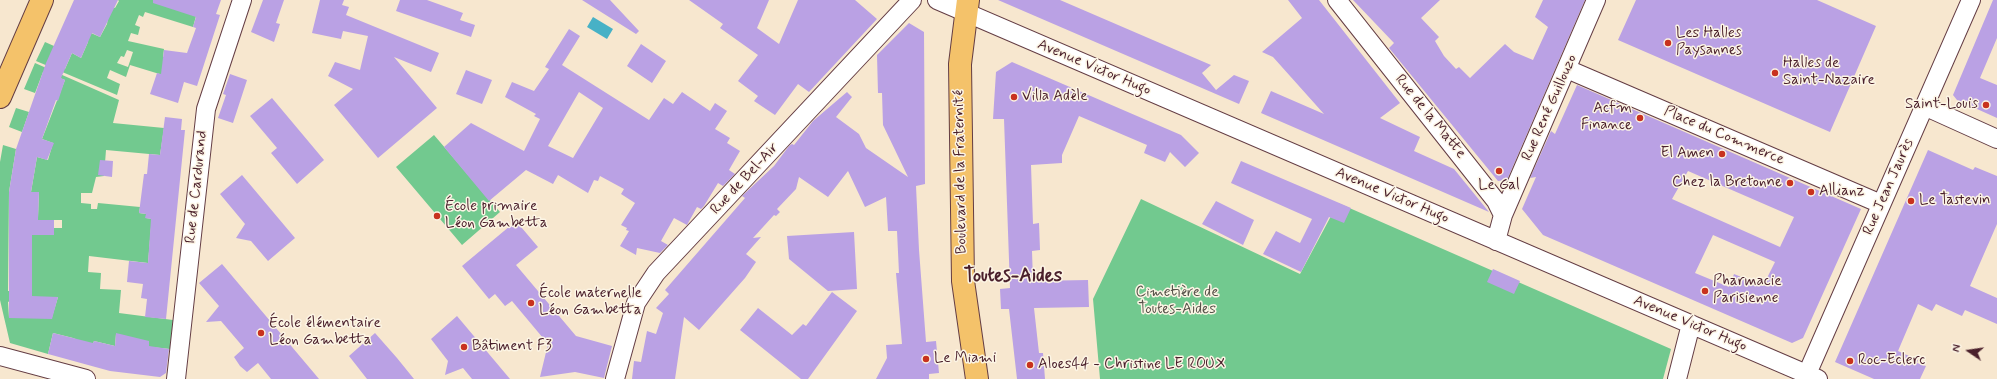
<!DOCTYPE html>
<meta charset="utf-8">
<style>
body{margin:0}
#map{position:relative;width:1997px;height:379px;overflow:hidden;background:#f7e7cf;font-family:Mynerve,sans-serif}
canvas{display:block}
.north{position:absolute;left:1949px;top:331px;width:40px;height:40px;-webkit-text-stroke:3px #fcf5e5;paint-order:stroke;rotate:283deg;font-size:11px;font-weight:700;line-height:16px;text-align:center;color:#4a1f2b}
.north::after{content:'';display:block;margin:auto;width:14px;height:18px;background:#4a1f2b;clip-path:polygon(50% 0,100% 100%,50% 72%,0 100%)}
</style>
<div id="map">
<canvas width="1997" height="379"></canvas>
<div class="north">N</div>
</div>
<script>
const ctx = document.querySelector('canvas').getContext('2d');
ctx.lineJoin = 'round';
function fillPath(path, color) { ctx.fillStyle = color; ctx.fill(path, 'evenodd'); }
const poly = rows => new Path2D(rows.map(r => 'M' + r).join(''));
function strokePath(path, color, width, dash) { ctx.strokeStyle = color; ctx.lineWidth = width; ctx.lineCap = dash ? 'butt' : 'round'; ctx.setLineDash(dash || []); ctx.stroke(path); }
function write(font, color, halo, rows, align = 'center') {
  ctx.font = font + ' Mynerve,sans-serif'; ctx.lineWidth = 3; ctx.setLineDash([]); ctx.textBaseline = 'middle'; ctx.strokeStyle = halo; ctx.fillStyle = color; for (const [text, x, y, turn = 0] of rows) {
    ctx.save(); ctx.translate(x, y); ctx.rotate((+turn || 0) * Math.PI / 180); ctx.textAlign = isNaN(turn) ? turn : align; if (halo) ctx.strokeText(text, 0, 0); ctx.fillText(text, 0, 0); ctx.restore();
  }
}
const green = poly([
 [118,0,173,0,198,9,193,27,145,12,143,17,139,15,135,25,140,27,138,35,131,33,128,41,164,49,163,57,181,59,166,76,130,65,126,77,110,70,107,78,120,84,117,95,36,61,45,42,54,46,65,69,72,53,81,58,88,42,78,38,82,29,100,37,107,24,110,6,115,8,119,1],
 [127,50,133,52,128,67,117,63,121,56,124,57],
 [35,63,119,100,113,123,164,128,160,155,106,150,104,176,96,177,92,193,81,193,81,203,91,204,91,209,97,209,98,203,140,207,139,213,146,214,146,218,158,220,151,227,148,263,89,256,88,272,101,273,100,289,121,290,119,313,173,320,170,349,122,344,116,334,115,346,94,341,92,346,73,338,53,333,48,354,10,343,0,300,0,162,3,145,16,149,9,192,8,291,27,292,32,271,32,246,28,227,38,235,54,235,54,228,62,228,62,220,29,220,38,217,39,192,31,192,37,157,48,160,53,143,42,139,65,80,43,72,35,93,24,89],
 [45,297,58,297,52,317],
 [10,301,34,318,9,318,8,302],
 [16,108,29,112,22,132,9,127],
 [434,135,500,212,462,245,396,167],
 [1141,199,1300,274,1338,203,1671,349,1663,379,1100,379,1093,299]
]);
const water = poly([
 [593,17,613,29,607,39,587,27]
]);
const building = poly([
 [74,0,118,0,100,37,92,33,81,58,72,53,61,78,65,80,58,101,56,100,42,139,54,143,47,160,37,157,31,192,39,192,38,220,54,220,54,235,32,235,32,296,58,297,52,319,9,318,9,192,16,149,46,63],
 [153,0,221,0,216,14,220,15,197,86,184,82,178,103,150,94,157,73,161,74,164,50,187,53,196,28,193,27,196,17,153,3],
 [263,0,284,0,276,23,280,24,274,42,251,32],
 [320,0,344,0,342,5,349,7,346,15,439,53,431,72,394,57,437,108,378,158,334,105,353,89,328,76,335,62,360,70,368,36,343,31,341,39,312,33],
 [400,0,427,0,463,13,460,20,475,25,471,37,396,11],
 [582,0,610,0,639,31,636,34],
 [689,0,769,0,757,28,779,44,798,0,855,0,877,19,809,92,798,84,775,115,754,101,758,96,738,81,758,55,720,28,723,24],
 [998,0,1060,0,1211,65,1202,73,1216,90,1234,75,1249,81,1239,104],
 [1288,0,1319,0,1400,103,1380,118,1420,137,1414,151,1454,169,1489,212,1261,113,1271,91,1324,114,1273,57,1262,52,1302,18],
 [1353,0,1440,0,1421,18,1439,37,1435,41,1444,56,1456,69,1459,67,1470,78,1505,44,1514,52,1533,60,1548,27,1535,17,1543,0,1585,0,1507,180,1498,181,1389,48,1394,43],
 [1636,0,1817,0,1876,26,1830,132,1618,40],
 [1993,0,1997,0,1997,38,1980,78,1997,85,1997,118,1957,100,1953,95],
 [909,23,924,32,925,184,916,186,919,250,926,342,936,341,939,373,929,374,929,379,876,379,887,358,886,345,902,344,896,273,899,273,897,231,888,231,886,197,865,207,848,171,828,197,799,177,796,189,777,209,780,212,776,216,774,215,753,238,761,237,746,254,756,262,745,278,699,330,684,317,675,379,632,379,634,361,641,362,647,331,656,334,663,313,656,308,669,294,665,290,745,198,742,196,774,166,789,146,792,144,794,145,813,121,847,92,852,97,836,117,859,134,866,148,908,177,883,125,882,93,878,93,877,55],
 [569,29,580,36,562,65,649,120,664,98,673,104,682,92,710,111,715,103,727,111,715,129,730,138,727,143,740,151,729,170,735,174,723,186,718,183,704,206,701,209,697,207,687,225,674,218,661,241,668,245,660,253,637,248,636,255,620,246,629,231,626,230,627,228,621,225,635,203,621,194,624,189,600,176,598,181,594,180,588,193,558,175,553,184,526,170,489,201,444,147,471,123,524,151,540,119,534,116,536,114,505,97,512,82,534,91,549,69,545,67],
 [579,92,603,108,573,158,548,146],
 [641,44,666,61,652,83,627,66],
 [1012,62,1181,135,1199,153,1185,167,1170,152,1165,162,1144,153,1147,145,1079,116,1062,155,1062,163,1031,165,1033,224,1039,223,1040,250,1032,251,1033,281,1088,280,1089,307,1034,308,1039,353,1043,353,1045,379,1017,379,1009,309,1001,309,1000,289,1010,288,1004,119,993,119,996,72],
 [466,70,492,80,482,104,456,94],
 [230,74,247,80,233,123,218,118,226,95,223,94],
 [1577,85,1861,209,1803,338,1792,343,1543,235,1522,209,1536,177,1530,178,1551,131,1555,134],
 [1688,171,1794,217,1780,247,1672,199],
 [1713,235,1775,262,1763,286,1734,274,1729,287,1695,273],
 [272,98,324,160,297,184,271,153,277,148,250,116],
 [165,117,182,119,181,130,185,130,166,319,145,317,147,299,141,298,143,284,127,282,129,261,148,263,151,219,145,218,146,214,139,213,144,174,147,174,149,154,160,155],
 [1928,150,1973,170,1975,167,1997,176,1997,224,1970,286,1997,298,1997,324,1965,310,1962,316,1936,304,1932,311,1918,304,1898,351,1918,360,1917,363,1926,366,1920,379,1874,379,1835,362],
 [100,160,113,161,112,177,98,175],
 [1241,161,1351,208,1344,223,1329,217,1301,272,1263,254,1276,231,1300,243,1312,219,1231,183],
 [242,175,295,238,268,261,251,241,236,238,245,224,220,194],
 [1216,201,1254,220,1243,245,1202,224],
 [516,221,538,247,516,265,576,336,612,346,604,378,575,372,540,377,548,344,512,301,505,306,495,294,489,299,462,266],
 [854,232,857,289,828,291,789,259,787,236],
 [222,264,314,373,319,379,271,379,258,363,247,372,240,366,234,357,244,348,221,321,206,322,219,306,199,283],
 [1493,269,1520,281,1514,294,1487,282],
 [832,292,857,311,808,379,801,379,740,330,758,308,792,335,803,324,806,326],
 [457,316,510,379,472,379,463,368,445,375,448,361,431,339],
 [53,333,93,343,94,341,115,346,116,333,149,341,149,346,169,349,166,373,160,377,110,371,48,354],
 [375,333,397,358,414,379,367,379,349,356]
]);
const minor = poly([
 [937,0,1818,379],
 [1337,0,1496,201,1503,215,1496,241],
 [1567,69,1881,204],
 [1924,106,1997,139],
 [1503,215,1596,0],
 [0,356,86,379],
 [1807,374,1971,0],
 [176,379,206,109,242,0],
 [615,379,636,303,656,273,912,0],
 [1677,379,1691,324]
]);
const major = poly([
 [968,0,960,64,963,281,977,379],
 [0,97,42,0]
]);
const markers = [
 [1668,43,4,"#c8321e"],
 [1775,73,4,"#c8321e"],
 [1014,97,4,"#c8321e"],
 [1986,105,4,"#c8321e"],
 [1640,118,4,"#c8321e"],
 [1722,154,4,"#c8321e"],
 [1499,171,4,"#c8321e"],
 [1790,183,4,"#c8321e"],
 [1811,192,4,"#c8321e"],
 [1911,201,4,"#c8321e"],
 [437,216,4,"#c8321e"],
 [1705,291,4,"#c8321e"],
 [531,303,4,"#c8321e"],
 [261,333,4,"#c8321e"],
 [464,347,4,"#c8321e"],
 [926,359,4,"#c8321e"],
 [1850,361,4,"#c8321e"],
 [1030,365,4,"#c8321e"]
];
const poiNames = [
 ["Les Halles",1676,34],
 ["Paysannes",1676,51],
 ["Halles de",1783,64],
 ["Saint-Nazaire",1783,81],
 ["Villa Adèle",1022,97],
 ["Saint-Louis",1978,105,"right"],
 ["Acfm",1632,109,"right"],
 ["Finance",1632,126,"right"],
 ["El Amen",1714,154,"right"],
 ["Chez la Bretonne",1782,183,"right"],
 ["Le Gal",1499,186,"center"],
 ["Allianz",1819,192],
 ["Le Tastevin",1919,201],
 ["École primaire",445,207],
 ["Léon Gambetta",445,224],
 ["Pharmacie",1713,282],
 ["Parisienne",1713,299],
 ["École maternelle",539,294],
 ["Léon Gambetta",539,311],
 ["École élémentaire",269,324],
 ["Léon Gambetta",269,341],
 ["Bâtiment F3",472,347],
 ["Le Miami",934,359],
 ["Roc-Eclerc",1858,361],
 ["Aloes44 - Christine LE ROUX",1038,365]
];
const streetNames = [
 ["Avenue Victor Hugo",1094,68,23],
 ["Rue René Guillouzo",1550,108,-66],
 ["Rue de la Matte",1430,117,51],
 ["Place du Commerce",1724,136,23],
 ["Boulevard de la Fraternité",961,172,-91],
 ["Rue de Bel-Air",745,179,-47],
 ["Rue de Cardurand",197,187,-84],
 ["Rue Jean Jaurès",1889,187,-66],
 ["Avenue Victor Hugo",1392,196,23],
 ["Avenue Victor Hugo",1690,324,23]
];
const parkNames = [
 ["Cimetière de",1177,293],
 ["Toutes-Aides",1177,310]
];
const districtNames = [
 ["Toutes-Aides",1013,277]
];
fillPath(green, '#72c98f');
fillPath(water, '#47b1c6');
fillPath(building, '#baa1e4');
strokePath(minor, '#643d44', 20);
strokePath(major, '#643d44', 24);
strokePath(minor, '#fff', 18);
strokePath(major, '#f4c26a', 22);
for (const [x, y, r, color] of markers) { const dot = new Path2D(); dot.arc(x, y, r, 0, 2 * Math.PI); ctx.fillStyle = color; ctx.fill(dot); strokePath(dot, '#fcf5e5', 1.5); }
write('15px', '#4a1f2b', '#fcf5e5', poiNames, 'left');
write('15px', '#4a1f2b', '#fcf5e5', streetNames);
write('15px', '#565249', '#fcf5e5', parkNames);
write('bold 19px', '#4a1f2b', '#fcf5e5', districtNames);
</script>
